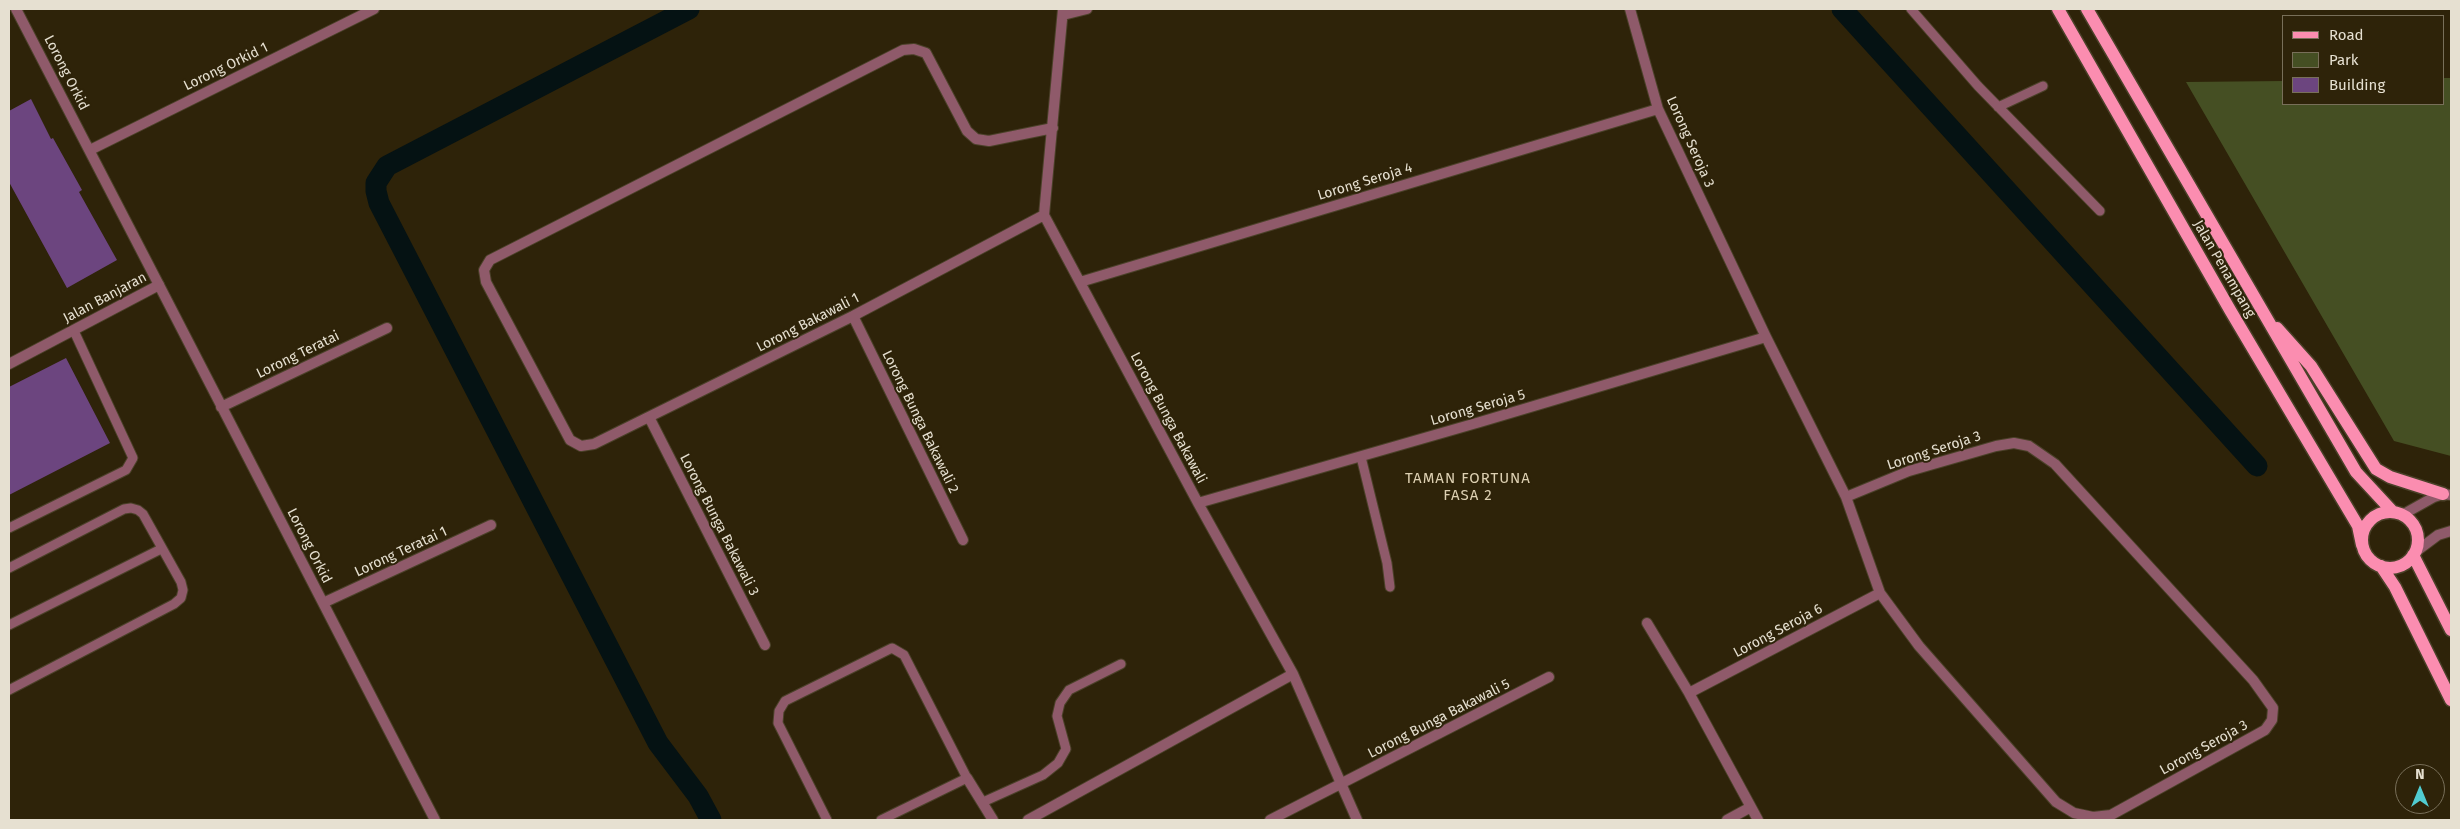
<!DOCTYPE html>
<style>
body{margin:0}
#map{position:relative;width:2460px;height:829px;overflow:hidden;background:#2e2309;font-family:"Fira Sans",sans-serif}
canvas{display:block}
.frame{position:absolute;inset:0;border:10px solid #e6e0d1;pointer-events:none}
.legend{position:absolute;left:2282px;top:15px;width:162px;height:90px;box-sizing:border-box;background:#2e2309;border:1px solid #786f59;margin:0;padding:6px 9px;list-style:none;font-size:15px;color:#e6e0d1}
.legend li{display:flex;align-items:center;gap:10px;height:25px}
.legend b{width:25px;border:1px solid #786f59}
.north{position:absolute;left:2395px;top:764px;width:50px;height:50px;box-sizing:border-box;background:#2e2309;border:1px solid #786f59;border-radius:50%;rotate:0deg;font-size:14px;font-weight:700;line-height:20px;text-align:center;color:#e6e0d1}
.north::after{content:'';display:block;margin:auto;width:18px;height:22px;background:#51ccd1;clip-path:polygon(50% 0,100% 100%,50% 72%,0 100%)}
</style>
<div id="map">
<canvas width="2460" height="829"></canvas>
<div class="frame"></div>
<ul class="legend">
<li><b style="height:6px;background:#fb8db0"></b>Road</li>
<li><b style="height:14px;background:#454f23"></b>Park</li>
<li><b style="height:14px;background:#6c457f"></b>Building</li>
</ul>
<div class="north">N</div>
</div>
<script>
const ctx = document.querySelector('canvas').getContext('2d');
ctx.lineJoin = 'round';
function fillPath(path, color) { ctx.fillStyle = color; ctx.fill(path, 'evenodd'); }
const poly = rows => new Path2D(rows.map(r => 'M' + r).join(''));
function strokePath(path, color, width, dash) { ctx.strokeStyle = color; ctx.lineWidth = width; ctx.lineCap = dash ? 'butt' : 'round'; ctx.setLineDash(dash || []); ctx.stroke(path); }
function write(font, color, halo, rows, align = 'center') {
  ctx.font = font + ' "Fira Sans",sans-serif'; ctx.lineWidth = 4; ctx.setLineDash([]); ctx.textBaseline = 'middle'; ctx.strokeStyle = halo; ctx.fillStyle = color; for (const [text, x, y, turn = 0] of rows) {
    ctx.save(); ctx.translate(x, y); ctx.rotate((+turn || 0) * Math.PI / 180); ctx.textAlign = isNaN(turn) ? turn : align; if (halo) ctx.strokeText(text, 0, 0); ctx.fillText(text, 0, 0); ctx.restore();
  }
}
const green = poly([
 [2444,78,2451,78,2451,456,2394,441,2186,82,2284,81,2284,104,2444,104]
]);
const canal = poly([
 [689,9,387,166,376,183,376,191,379,203,658,743,698,796,711,820],
 [1842,9,2257,466]
]);
const building = poly([
 [31,99,51,139,53,138,82,190,79,192,117,260,67,288,9,182,9,111],
 [66,358,110,443,9,495,9,387]
]);
const service = poly([
 [1911,9,1978,86,2100,211],
 [1998,107,2043,86],
 [1361,457,1387,563,1390,587],
 [9,528,126,470,133,458,74,331],
 [9,568,124,509,131,508,138,510,143,514,181,582,183,590,181,598,174,604,9,690],
 [9,625,161,549],
 [983,802,1043,775,1058,763,1066,749,1057,716,1060,703,1069,690,1121,664],
 [827,820,778,723,779,711,785,701,892,648,904,655,967,778,881,820]
]);
const minor = poly([
 [1063,9,1044,215,1198,503,1293,674,1357,820],
 [1630,9,1658,109,1766,337,1846,497,1880,593,1919,646,2056,802,2074,813,2093,817,2111,815,2265,730,2272,720,2273,708,2253,680,2055,464,2029,446,2014,443,1996,446,1909,471,1846,497],
 [1063,15,1087,9],
 [90,150,374,9],
 [1044,215,853,316,594,444,581,446,570,440,486,282,484,270,490,260,903,50,914,49,926,53,967,131,976,139,989,141,1053,128],
 [1080,282,1658,109],
 [159,285,435,820],
 [853,316,963,540],
 [221,407,387,328],
 [649,417,765,645],
 [1198,503,1480,422,1766,337],
 [2402,515,2434,497,2443,494,2451,495],
 [2414,553,2438,535,2451,531],
 [323,603,491,525],
 [1647,623,1689,693,1758,820],
 [1689,693,1880,593],
 [967,778,993,820],
 [1028,820,1293,674],
 [1270,820,1549,677],
 [1727,820,1751,807]
]);
const tertiary = poly([
 [9,364,159,285,16,9]
]);
const primary = poly([
 [2058,9,2230,310,2358,526,2362,545],
 [2087,9,2356,472,2393,512],
 [2277,328,2311,366,2376,469,2390,477,2443,494],
 '2362 540a28 28 0 1 1 56 0a28 28 0 1 1-56 0Z',
 [2413,555,2451,630],
 [2381,566,2395,587,2451,700]
]);
const streetNames = [
 ["Lorong Orkid 1",226,67,-26],
 ["Lorong Orkid",66,73,63],
 ["Lorong Seroja 3",1690,142,66],
 ["Lorong Seroja 4",1365,182,-17],
 ["Jalan Penampang",2224,269,60],
 ["Jalan Banjaran",105,298,-28],
 ["Lorong Bakawali 1",808,323,-27],
 ["Lorong Teratai",298,355,-26],
 ["Lorong Seroja 5",1478,408,-16],
 ["Lorong Bunga Bakawali",1168,418,62],
 ["Lorong Bunga Bakawali 2",920,422,64],
 ["Lorong Seroja 3",1934,451,-18],
 ["Lorong Bunga Bakawali 3",719,525,63],
 ["Lorong Orkid",309,546,63],
 ["Lorong Teratai 1",401,552,-25],
 ["Lorong Seroja 6",1778,631,-28],
 ["Lorong Bunga Bakawali 5",1439,719,-27],
 ["Lorong Seroja 3",2204,748,-29]
];
const neighbourhoodNames = [
 ["TAMAN FORTUNA",1468,479],
 ["FASA 2",1468,496]
];
fillPath(green, '#454f23');
strokePath(canal, '#051213', 21);
fillPath(building, '#6c457f');
strokePath(service, '#4b4129', 11);
strokePath(minor, '#4b4129', 12);
strokePath(tertiary, '#4b4129', 12);
strokePath(primary, '#4b4129', 15);
strokePath(service, '#8f5a6a', 9);
strokePath(minor, '#8f5a6a', 10);
strokePath(tertiary, '#8f5a6a', 10);
strokePath(primary, '#fb8db0', 12);
write('14px', '#e6e0d1', '#2e2309', streetNames);
ctx.letterSpacing = '1px';
write('15px', '#ddd0b2', '#2e2309', neighbourhoodNames);
ctx.letterSpacing = '0px';
</script>
